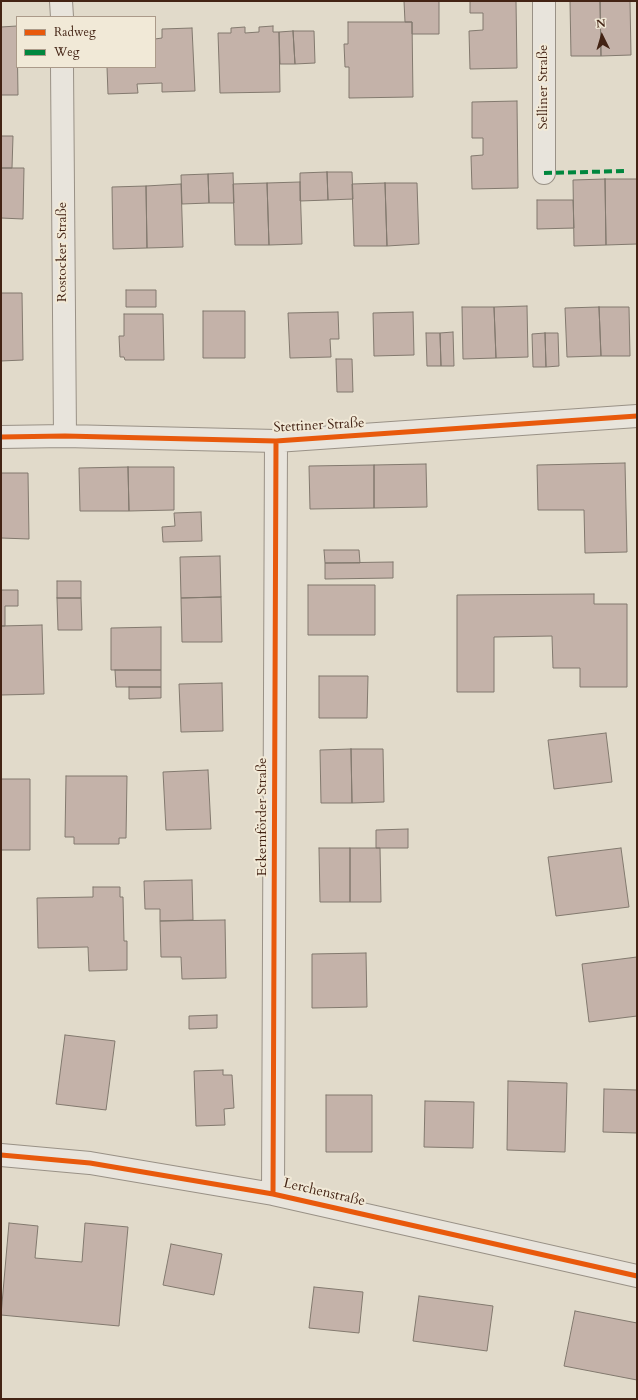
<!DOCTYPE html>
<meta charset="utf-8">
<style>
body{margin:0}
#map{position:relative;width:638px;height:1400px;overflow:hidden;background:#e1daca;font-family:Cardo,serif}
canvas{display:block}
.frame{position:absolute;inset:0;border:2px solid #432314;pointer-events:none}
.legend{position:absolute;left:16px;top:16px;width:140px;height:52px;box-sizing:border-box;background:#f1e9d7;border:1px solid #ab9a89;margin:0;padding:5px 7px;list-style:none;font-size:12px;color:#432314}
.legend li{display:flex;align-items:center;gap:8px;height:20px}
.legend b{width:20px;border:1px solid #ab9a89}
.north{position:absolute;left:582px;top:16px;width:40px;height:40px;-webkit-text-stroke:3px #f1e9d7;paint-order:stroke;rotate:355deg;font-size:11px;font-weight:700;line-height:16px;text-align:center;color:#432314}
.north::after{content:'';display:block;margin:auto;width:14px;height:18px;background:#432314;clip-path:polygon(50% 0,100% 100%,50% 72%,0 100%)}
</style>
<div id="map">
<canvas width="638" height="1400"></canvas>
<div class="frame"></div>
<ul class="legend">
<li><b style="height:5px;background:#e8590c"></b>Radweg</li>
<li><b style="height:5px;background:#00873e"></b>Weg</li>
</ul>
<div class="north">N</div>
</div>
<script>
const ctx = document.querySelector('canvas').getContext('2d');
ctx.lineJoin = 'round';
function fillPath(path, color) { ctx.fillStyle = color; ctx.fill(path, 'evenodd'); }
const poly = rows => new Path2D(rows.map(r => 'M' + r).join(''));
function strokePath(path, color, width, dash) { ctx.strokeStyle = color; ctx.lineWidth = width; ctx.lineCap = dash ? 'butt' : 'round'; ctx.setLineDash(dash || []); ctx.stroke(path); }
function write(font, color, halo, rows, align = 'center') {
  ctx.font = font + ' Cardo,serif'; ctx.lineWidth = 4; ctx.setLineDash([]); ctx.textBaseline = 'middle'; ctx.strokeStyle = halo; ctx.fillStyle = color; for (const [text, x, y, turn = 0] of rows) {
    ctx.save(); ctx.translate(x, y); ctx.rotate((+turn || 0) * Math.PI / 180); ctx.textAlign = isNaN(turn) ? turn : align; if (halo) ctx.strokeText(text, 0, 0); ctx.fillText(text, 0, 0); ctx.restore();
  }
}
const building = poly([
 [404,1,439,1,439,34,412,34,412,22,405,22,404,1],
 [470,1,516,1,517,68,470,69,469,31,483,30,483,13,470,13,470,1],
 [570,1,600,1,601,56,571,56,570,1],
 [600,1,630,1,631,55,601,56,600,1],
 [348,22,412,22,413,97,349,98,349,67,345,67,344,44,348,44,348,22],
 [17,26,18,95,1,95,1,27,17,26],
 [273,26,273,32,279,32,280,92,220,93,218,33,231,33,231,28,245,27,245,33,259,32,259,27,273,26],
 [192,28,195,91,162,92,162,83,137,84,138,93,108,94,107,67,155,67,155,39,162,38,162,29,192,28],
 [293,31,314,31,315,63,295,64,293,31],
 [293,31,295,64,280,64,279,32,293,31],
 [517,101,518,188,472,189,471,156,483,155,483,138,472,138,472,102,517,101],
 [1,136,13,136,12,168,1,168,1,136],
 [1,168,24,168,23,219,1,218,1,168],
 [327,172,328,200,300,201,300,173,327,172],
 [327,172,352,172,353,199,328,200,327,172],
 [233,173,234,203,209,203,208,174,233,173],
 [208,174,209,203,182,204,181,175,208,174],
 [605,179,606,245,574,246,573,180,605,179],
 [605,179,637,179,637,244,606,245,605,179],
 [300,182,302,244,269,245,267,183,300,182],
 [267,183,269,245,235,245,233,184,267,183],
 [385,183,387,246,354,246,352,184,385,183],
 [385,183,417,183,419,244,387,246,385,183],
 [181,184,183,247,147,248,146,186,181,184],
 [146,186,147,248,113,249,112,187,146,186],
 [537,200,573,200,574,228,537,229,537,200],
 [126,290,156,290,156,307,126,307,126,290],
 [1,293,22,293,23,360,1,361,1,293],
 [527,306,528,357,496,358,494,307,527,306],
 [462,307,494,307,496,358,463,359,462,307],
 [599,307,601,356,567,357,565,308,599,307],
 [599,307,629,307,630,356,601,356,599,307],
 [203,311,245,311,245,358,203,358,203,311],
 [338,312,339,339,330,339,331,357,290,358,288,313,338,312],
 [413,312,414,355,374,356,373,313,413,312],
 [124,314,163,314,164,360,125,360,124,357,120,357,119,336,124,336,124,314],
 [453,332,454,366,441,366,440,333,453,332],
 [426,333,440,333,441,366,427,366,426,333],
 [545,333,558,333,559,366,546,367,545,333],
 [545,333,546,367,533,367,532,334,545,333],
 [336,359,352,359,353,392,337,392,336,359],
 [625,463,627,552,585,553,584,510,538,510,537,465,625,463],
 [426,464,427,507,374,508,374,465,426,464],
 [374,465,374,508,310,509,309,466,374,465],
 [128,467,129,511,80,511,79,468,128,467],
 [128,467,174,467,174,510,129,511,128,467],
 [1,473,28,473,29,539,1,538,1,473],
 [201,512,202,541,163,542,162,527,175,526,174,513,201,512],
 [324,550,359,550,360,563,325,563,324,550],
 [220,556,221,597,181,598,180,557,220,556],
 [393,562,393,578,325,579,325,563,393,562],
 [57,581,81,581,81,598,57,598,57,581],
 [308,585,375,585,375,635,308,635,308,585],
 [1,590,18,590,18,606,5,606,5,626,1,626,1,590],
 [594,594,594,604,627,604,627,687,580,687,580,668,553,668,552,636,494,637,494,692,457,692,457,595,594,594],
 [221,597,222,642,182,642,181,598,221,597],
 [57,598,81,598,82,630,58,630,57,598],
 [42,625,44,694,1,695,1,626,42,625],
 [161,627,161,670,111,670,111,628,161,627],
 [115,670,161,670,161,687,116,687,115,670],
 [319,676,368,676,367,718,319,718,319,676],
 [222,683,223,731,181,732,179,684,222,683],
 [129,687,161,687,161,698,129,699,129,687],
 [606,733,612,782,554,789,548,740,606,733],
 [351,749,352,803,321,803,320,750,351,749],
 [351,749,383,749,384,802,352,803,351,749],
 [208,770,211,829,166,830,163,772,208,770],
 [66,776,127,776,126,838,119,838,119,844,74,844,74,837,65,837,66,776],
 [1,779,30,779,30,850,1,850,1,779],
 [408,829,408,848,376,848,376,830,408,829],
 [319,848,350,848,350,902,320,902,319,848],
 [350,848,380,848,381,902,350,902,350,848],
 [621,848,629,907,556,916,548,857,621,848],
 [192,880,193,920,160,921,160,909,145,909,144,881,192,880],
 [93,887,120,887,120,897,123,897,124,941,127,941,127,970,89,971,88,947,38,948,37,898,93,897,93,887],
 [225,920,226,978,182,979,181,957,161,957,160,921,225,920],
 [366,953,367,1007,312,1008,312,954,366,953],
 [637,957,637,1016,589,1022,582,964,637,957],
 [217,1015,217,1028,189,1029,189,1016,217,1015],
 [65,1035,115,1041,106,1110,56,1104,65,1035],
 [223,1070,223,1075,232,1075,234,1108,224,1109,225,1125,196,1126,194,1071,223,1070],
 [508,1081,567,1083,565,1152,507,1150,508,1081],
 [604,1089,637,1090,637,1133,603,1132,604,1089],
 [326,1095,372,1095,372,1152,326,1152,326,1095],
 [425,1101,474,1102,473,1148,424,1147,425,1101],
 [9,1223,38,1226,35,1258,82,1262,85,1223,128,1227,119,1326,1,1315,9,1223],
 [171,1244,222,1254,214,1295,163,1285,171,1244],
 [314,1287,363,1292,359,1333,309,1328,314,1287],
 [419,1296,493,1306,487,1351,413,1341,419,1296],
 [575,1311,637,1323,637,1380,564,1366,575,1311]
]);
const minor = poly([
 [61,1,62,17],
 [62,67,65,436],
 [544,173,544,1],
 [1,437,65,436,276,441,637,416],
 [1,1155,90,1163,273,1194,637,1276],
 [273,1194,276,441]
]);
const quiet = poly([
 [544,173,627,171]
]);
const cycleway = poly([
 [1,437,65,436,276,441,637,416],
 [1,1155,90,1163,273,1194,637,1276],
 [273,1194,276,441]
]);
const streetNames = [
 ["Selliner Straße",544,87,-90],
 ["Rostocker Straße",63,252,-90],
 ["Stettiner Straße",319,426,-3],
 ["Eckernförder Straße",263,817,-90],
 ["Lerchenstraße",324,1193,13]
];
fillPath(building, '#c4b2a9');
strokePath(building, '#82796e', 1);
strokePath(minor, '#999186', 24);
strokePath(minor, '#e8e4dc', 22);
strokePath(quiet, '#00873e', 4, [8, 4]);
strokePath(cycleway, '#e8590c', 5);
write('14px', '#432314', '#f1e9d7', streetNames);
</script>
